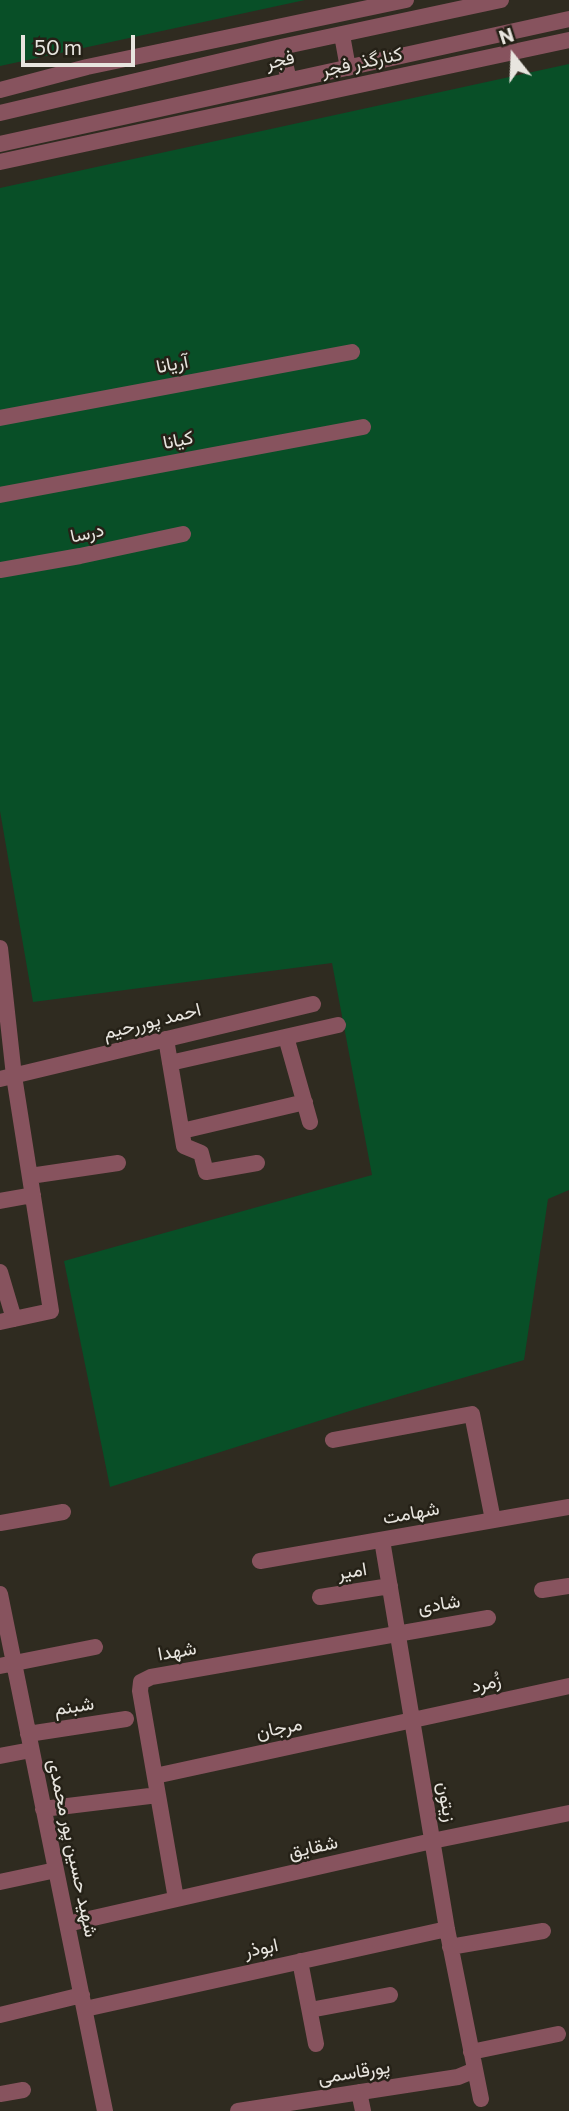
<!DOCTYPE html>
<meta charset="utf-8">
<style>
body{margin:0}
#map{position:relative;width:569px;height:2111px;overflow:hidden;background:#2f2b20;font-family:Commissioner,sans-serif}
canvas{display:block}
.north{position:absolute;left:478px;top:21px;width:70px;height:70px;-webkit-text-stroke:5px #252117;paint-order:stroke;rotate:342deg;font-size:19px;font-weight:700;line-height:28px;text-align:center;color:#e8e5df}
.north::after{content:'';display:block;margin:auto;width:24px;height:32px;background:#e8e5df;clip-path:polygon(50% 0,100% 100%,50% 72%,0 100%)}
.scale{position:absolute;left:21px;top:35px;width:114px;height:32px;box-sizing:border-box;border:4px solid #e8e5df;border-top:0;padding-left:9px;font-size:21px;line-height:24px;white-space:nowrap;color:#e8e5df;-webkit-text-stroke:5px #252117;paint-order:stroke}
</style>
<div id="map">
<canvas width="569" height="2111"></canvas>
<div class="north">N</div>
<div class="scale">50 m</div>
</div>
<script>
const ctx = document.querySelector('canvas').getContext('2d');
ctx.lineJoin = 'round';
function fillPath(path, color) { ctx.fillStyle = color; ctx.fill(path, 'evenodd'); }
const poly = rows => new Path2D(rows.map(r => 'M' + r).join(''));
function strokePath(path, color, width, dash) { ctx.strokeStyle = color; ctx.lineWidth = width; ctx.lineCap = dash ? 'butt' : 'round'; ctx.setLineDash(dash || []); ctx.stroke(path); }
function write(font, color, halo, rows, align = 'center') {
  ctx.font = font + ' Commissioner,Vazirmatn,sans-serif'; ctx.lineWidth = 5; ctx.setLineDash([]); ctx.textBaseline = 'middle'; ctx.strokeStyle = halo; ctx.fillStyle = color; for (const [text, x, y, turn = 0] of rows) {
    ctx.save(); ctx.translate(x, y); ctx.rotate((+turn || 0) * Math.PI / 180); ctx.textAlign = isNaN(turn) ? turn : align; if (halo) ctx.strokeText(text, 0, 0); ctx.fillText(text, 0, 0); ctx.restore();
  }
}
const green = poly([
 [0,0,305,0,0,66],
 [569,64,569,1190,548,1199,524,1360,353,1410,110,1487,64,1261,372,1175,332,963,33,1002,0,811,0,188]
]);
const minor = poly([
 [342,35,348,68],
 [281,47,289,80],
 [0,90,87,67,406,0],
 [0,113,281,47,501,0],
 [0,144,569,19],
 [0,162,569,40],
 [0,418,352,352],
 [0,495,363,427],
 [0,570,80,556,183,534],
 [0,948,14,1076,51,1311,0,1322],
 [286,1037,310,1122],
 [166,1039,184,1146,201,1153,206,1172,257,1163],
 [170,1063,338,1025],
 [0,1079,313,1004],
 [182,1131,305,1102],
 [30,1176,118,1163],
 [0,1201,33,1195],
 [0,1272,14,1319],
 [333,1440,472,1414,493,1520],
 [0,1523,63,1512],
 [382,1540,447,1929,481,2099],
 [260,1561,569,1507],
 [542,1590,569,1586],
 [0,1594,105,2111],
 [320,1597,390,1586],
 [0,1666,95,1647],
 [28,1734,126,1719],
 [0,1756,31,1750],
 [155,1776,569,1686],
 [43,1809,158,1795],
 [0,1882,56,1870],
 [176,1899,140,1691,141,1682,151,1677,488,1618],
 [67,1924,432,1841,569,1813],
 [450,1947,543,1931],
 [300,1961,316,2044],
 [85,2009,447,1929],
 [310,2010,390,1995],
 [0,2015,82,1995],
 [471,2052,558,2034],
 [359,2092,363,2111],
 [0,2094,23,2090],
 [238,2111,458,2077,475,2070]
]);
const streetNames = [
 ["فجر",280,60,-13],
 ["کنارگذر فجر",362,62,-12],
 ["آریانا",172,364,-11],
 ["کیانا",178,440,-11],
 ["درسا",87,533,-12],
 ["احمد پوررحیم",152,1021,-14],
 ["شهامت",411,1513,-10],
 ["امیر",352,1571,-9],
 ["شادی",439,1604,-9],
 ["شهدا",177,1651,-10],
 ["زُمرد",486,1683,-13],
 ["شبنم",74,1706,-9],
 ["مرجان",279,1728,-12],
 ["زیتون",447,1802,81],
 ["شقایق",313,1847,-13],
 ["شهید حسین پور محمدی",73,1848,78],
 ["ابوذر",261,1948,-12],
 ["پورقاسمی",354,2072,-9]
];
fillPath(green, '#084f27');
strokePath(minor, '#87535e', 16);
write('19px', '#e8e5df', '#252117', streetNames);
</script>
